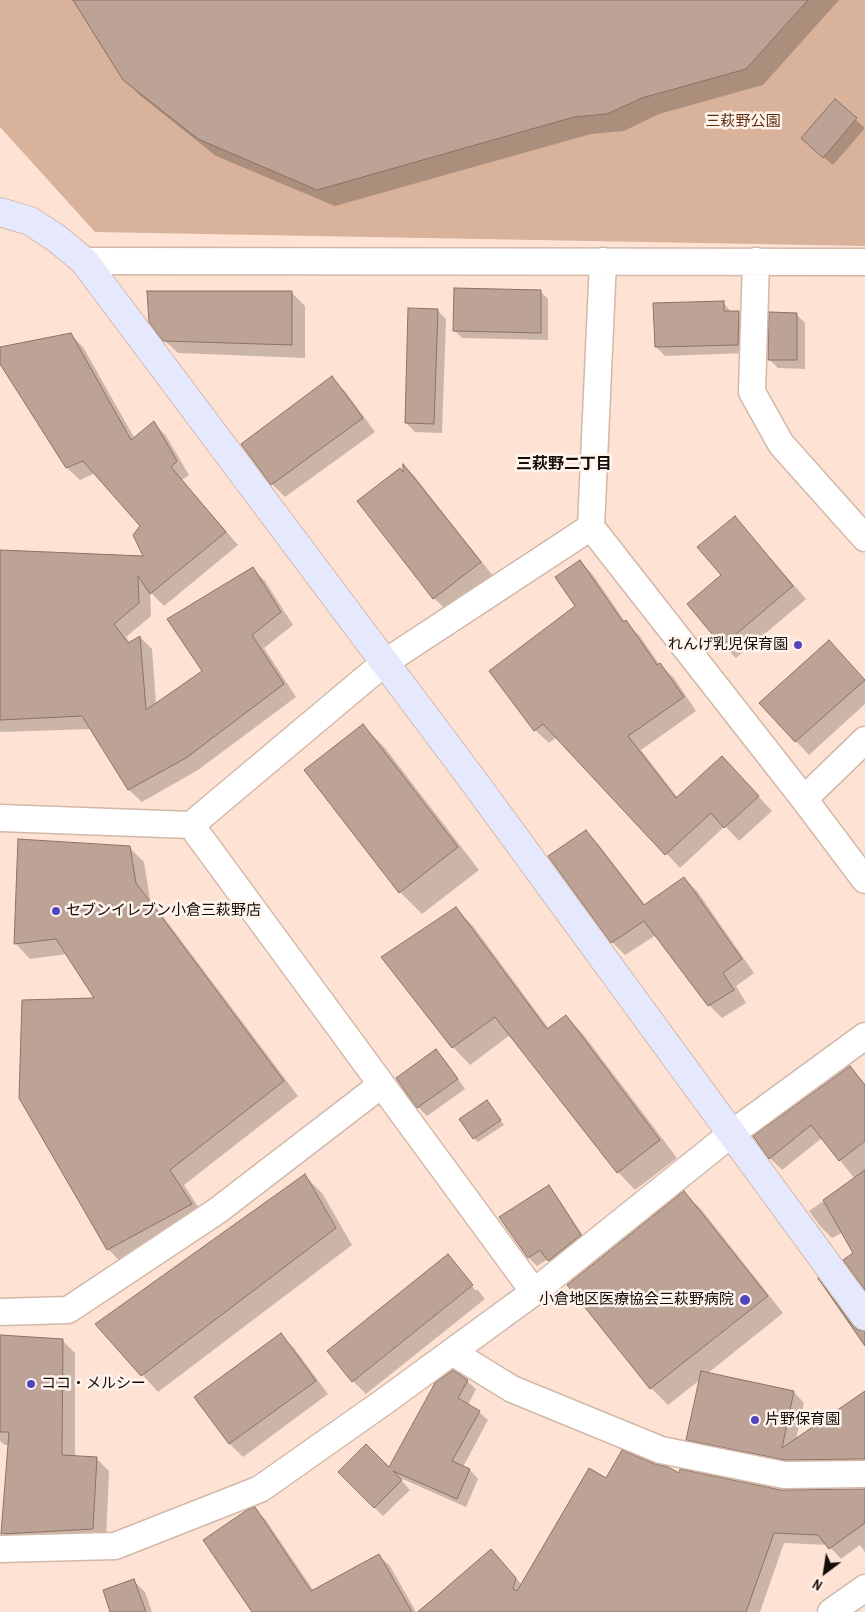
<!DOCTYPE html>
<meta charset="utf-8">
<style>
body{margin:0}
#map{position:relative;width:865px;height:1612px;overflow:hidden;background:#fee3d4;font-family:"Archivo Narrow",sans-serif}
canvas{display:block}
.north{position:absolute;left:800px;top:1547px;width:50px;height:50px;-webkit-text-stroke:4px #fff4ee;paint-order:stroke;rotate:211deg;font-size:14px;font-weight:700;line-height:20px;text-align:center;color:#140c07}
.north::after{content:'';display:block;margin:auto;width:18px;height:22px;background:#140c07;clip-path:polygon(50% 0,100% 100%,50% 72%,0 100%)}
</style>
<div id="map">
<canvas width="865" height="1612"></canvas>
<div class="north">N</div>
</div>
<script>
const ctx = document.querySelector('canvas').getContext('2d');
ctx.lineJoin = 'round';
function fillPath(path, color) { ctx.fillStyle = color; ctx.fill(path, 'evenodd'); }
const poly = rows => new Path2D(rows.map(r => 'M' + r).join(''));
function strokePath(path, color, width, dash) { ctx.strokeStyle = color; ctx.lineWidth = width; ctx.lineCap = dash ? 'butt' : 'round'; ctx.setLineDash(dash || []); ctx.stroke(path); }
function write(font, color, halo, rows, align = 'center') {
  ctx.font = font + ' "Archivo Narrow","Noto Sans JP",sans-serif'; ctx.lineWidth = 5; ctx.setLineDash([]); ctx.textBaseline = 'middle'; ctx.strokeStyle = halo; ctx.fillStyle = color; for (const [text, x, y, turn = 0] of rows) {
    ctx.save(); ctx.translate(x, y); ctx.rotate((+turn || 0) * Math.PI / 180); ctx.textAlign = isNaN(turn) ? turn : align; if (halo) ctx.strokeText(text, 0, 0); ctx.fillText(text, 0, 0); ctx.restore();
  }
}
const green = poly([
 [0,0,865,0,865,246,95,232,0,127]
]);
const shadow = poly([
 [83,0,839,0,763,85,659,114,624,131,591,134,335,206,216,156,142,97,124,80],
 [835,101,865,128,833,165,811,147],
 [541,292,548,299,548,340,462,338,454,330],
 [292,293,305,306,305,358,178,353,164,340],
 [723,302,732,313,739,313,748,322,747,353,665,356,656,347],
 [437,310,446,319,442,433,415,432,406,423],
 [796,314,805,323,805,369,778,368,769,359],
 [70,334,83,347,135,439,154,423,166,436,189,475,182,480,238,545,164,606,150,592,151,616,126,637,130,643,140,637,152,649,156,704,204,671,252,568,265,581,293,625,264,648,296,697,198,770,142,802,129,790,91,729,0,732,0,551,145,557,142,526,95,473,80,480,67,468,0,361,0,348],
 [331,378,345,391,375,432,285,497,272,484,242,444],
 [405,466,416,478,493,576,447,611,434,598,359,502,404,474],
 [734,518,747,531,806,599,736,658,723,645,723,575],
 [580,561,593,575,626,623,639,635,659,664,674,678,696,711,641,750,678,798,735,771,772,811,739,841,725,826,680,868,557,737,549,743,535,730,577,607],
 [842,655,865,681,865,704,809,755,761,704],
 [363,726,385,748,479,870,422,914,400,892],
 [586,832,599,845,646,906,684,878,697,891,754,973,736,986,746,1003,722,1018,709,1005,656,935,625,955,612,942],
 [129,847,144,862,150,899,298,1096,184,1185,206,1219,123,1264,108,1249,20,1097,97,1000,67,954,30,959,16,944],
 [456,909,473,926,549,1029,566,1016,583,1034,677,1158,635,1190,618,1172,510,1035,470,1065,453,1047,383,957],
 [436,1051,445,1060,465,1089,427,1116,418,1107],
 [850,1067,865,1084,865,1287,855,1253,843,1232,832,1238,820,1226,809,1211,855,1179,822,1138,782,1170,770,1158],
 [487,1102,504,1125,478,1142,474,1138],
 [305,1176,322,1193,352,1245,158,1392,97,1324],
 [548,1187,557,1196,589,1245,558,1269,548,1259,537,1266,528,1257],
 [684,1193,701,1209,783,1313,708,1373,794,1392,804,1403,796,1440,865,1404,865,1469,797,1470,699,1450,688,1439,701,1379,668,1405,651,1388,569,1285],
 [448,1256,460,1268,458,1268,476,1291,477,1289,485,1299,366,1394,353,1381,329,1352],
 [827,1290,865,1338,865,1340,856,1332],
 [281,1335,294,1348,328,1394,243,1457,230,1444,196,1397],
 [0,1336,62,1340,75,1353,75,1457,96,1458,109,1471,106,1542,16,1547,3,1533,9,1445,5,1445,0,1441],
 [467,1381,476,1389,468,1405,479,1412,488,1420,463,1467,470,1470,478,1479,466,1507,398,1477,410,1490,383,1516,339,1472,389,1469],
 [680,1475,781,1491,865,1490,865,1552,860,1545,841,1559,828,1545,784,1543,760,1612,416,1612,442,1593,502,1562,522,1585,606,1480],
 [255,1509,265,1519,314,1591,379,1556,390,1566,416,1612,253,1612],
 [134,1581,145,1592,152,1612,112,1612]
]);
const building = poly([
 [73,0,808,0,746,69,642,98,607,114,574,117,317,190,198,139,123,80,73,0],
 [835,99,857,118,823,158,801,138,835,99],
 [454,288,541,290,541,333,453,331,454,288],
 [147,291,292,291,292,345,163,341,149,322,147,291],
 [724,301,724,311,739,311,738,345,655,347,653,303,724,301],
 [408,308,438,309,434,424,405,423,408,308],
 [769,312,797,313,797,360,768,360,769,312],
 [71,333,131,440,154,421,177,461,171,467,226,532,150,594,138,576,139,603,114,624,128,643,140,636,146,710,202,671,167,619,253,567,281,612,252,635,284,684,186,758,128,790,82,716,0,720,0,550,143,556,133,535,140,526,83,461,66,468,0,364,0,347,71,333],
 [332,376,363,418,271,485,241,444,332,376],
 [403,464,481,562,433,599,357,501,400,468,403,472,403,464],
 [735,516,793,586,722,646,687,604,721,575,697,547,735,516],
 [580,560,623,622,626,620,657,665,660,663,684,697,628,736,676,798,722,756,759,796,724,828,711,813,665,855,543,724,534,731,489,671,575,606,555,577,580,560],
 [829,640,865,680,795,742,759,703,829,640],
 [363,724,458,847,399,893,304,770,363,724],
 [586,830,644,905,684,877,742,959,723,973,734,990,708,1006,644,921,611,943,548,856,586,830],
 [18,839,130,846,136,883,284,1081,170,1170,192,1204,107,1250,19,1098,22,1000,94,998,56,939,14,944,18,839],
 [456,907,547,1029,566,1015,660,1140,617,1173,495,1017,452,1048,381,957,456,907],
 [436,1049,458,1079,417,1108,396,1078,436,1049],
 [850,1066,865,1085,865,1141,839,1161,811,1125,769,1159,753,1136,850,1066],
 [487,1100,501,1120,473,1139,459,1119,487,1100],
 [865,1170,865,1290,843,1260,853,1253,823,1200,865,1170],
 [305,1174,336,1228,141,1376,95,1324,305,1174],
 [549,1185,581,1235,548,1261,540,1250,528,1258,499,1217,549,1185],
 [684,1191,768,1296,650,1389,567,1285,684,1191],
 [448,1254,473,1285,352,1382,327,1351,448,1254],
 [818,1278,852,1325,858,1330,865,1331,865,1346,818,1278],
 [281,1333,316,1381,229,1444,194,1397,281,1333],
 [0,1335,63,1339,62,1455,97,1457,93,1529,1,1534,9,1432,0,1432,0,1335],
 [453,1370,468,1380,458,1398,480,1411,452,1461,470,1469,457,1499,393,1471,402,1480,374,1508,338,1472,366,1444,389,1467,435,1383,453,1370],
 [701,1371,794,1391,782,1448,865,1391,865,1459,785,1460,686,1440,701,1371],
 [622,1450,655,1464,668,1467,679,1473,680,1469,781,1490,865,1489,865,1523,829,1549,818,1535,774,1533,746,1612,418,1612,491,1549,516,1578,513,1589,517,1591,589,1468,606,1478,622,1450],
 [255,1507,311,1591,379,1554,412,1612,252,1612,203,1540,247,1510,255,1507],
 [134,1579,146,1612,110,1612,103,1590,134,1579]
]);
const street = poly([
 [84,261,865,262],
 [603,261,591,527,804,799,865,880],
 [756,261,752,392,781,444,865,538],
 [804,799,865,740],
 [0,818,191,825,384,663,591,527],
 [191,825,534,1292],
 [0,1312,68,1310,217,1211,381,1085],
 [452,1352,512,1389,661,1450,784,1475,865,1474],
 [0,1549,115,1546,260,1489,385,1401,534,1292,731,1134,865,1036],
 [831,1612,865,1588]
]);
const secondary = poly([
 [0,212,30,221,56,238,84,261,478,787,865,1316]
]);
const markers = [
 [798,645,5,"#5045bc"],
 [56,911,5,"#5045bc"],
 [745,1300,6,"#5045bc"],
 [31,1384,5,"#5045bc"],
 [755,1420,5,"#5045bc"]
];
const parkNames = [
 ["三萩野公園",743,122]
];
const poiNames = [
 ["れんげ乳児保育園",788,645,"right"],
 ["セブンイレブン小倉三萩野店",66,911],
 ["小倉地区医療協会三萩野病院",734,1300,"right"],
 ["ココ・メルシー",41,1384],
 ["片野保育園",765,1420]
];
const neighbourhoodNames = [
 ["三萩野二丁目",564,465]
];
fillPath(green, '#d8b29b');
fillPath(shadow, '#0003');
fillPath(building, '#bca395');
strokePath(building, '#8a7265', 1);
strokePath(street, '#d2b8a9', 29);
strokePath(secondary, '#d2b8a9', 30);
strokePath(street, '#fff', 26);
strokePath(secondary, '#e6e8fe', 28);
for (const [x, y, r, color] of markers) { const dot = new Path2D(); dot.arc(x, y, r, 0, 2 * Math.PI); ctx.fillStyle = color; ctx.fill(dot); strokePath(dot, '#fff4ee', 2); }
write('15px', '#60300f', '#fff4ee', parkNames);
write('15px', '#140c07', '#fff4ee', poiNames, 'left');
write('bold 16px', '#140c07', '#fff4ee', neighbourhoodNames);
</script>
